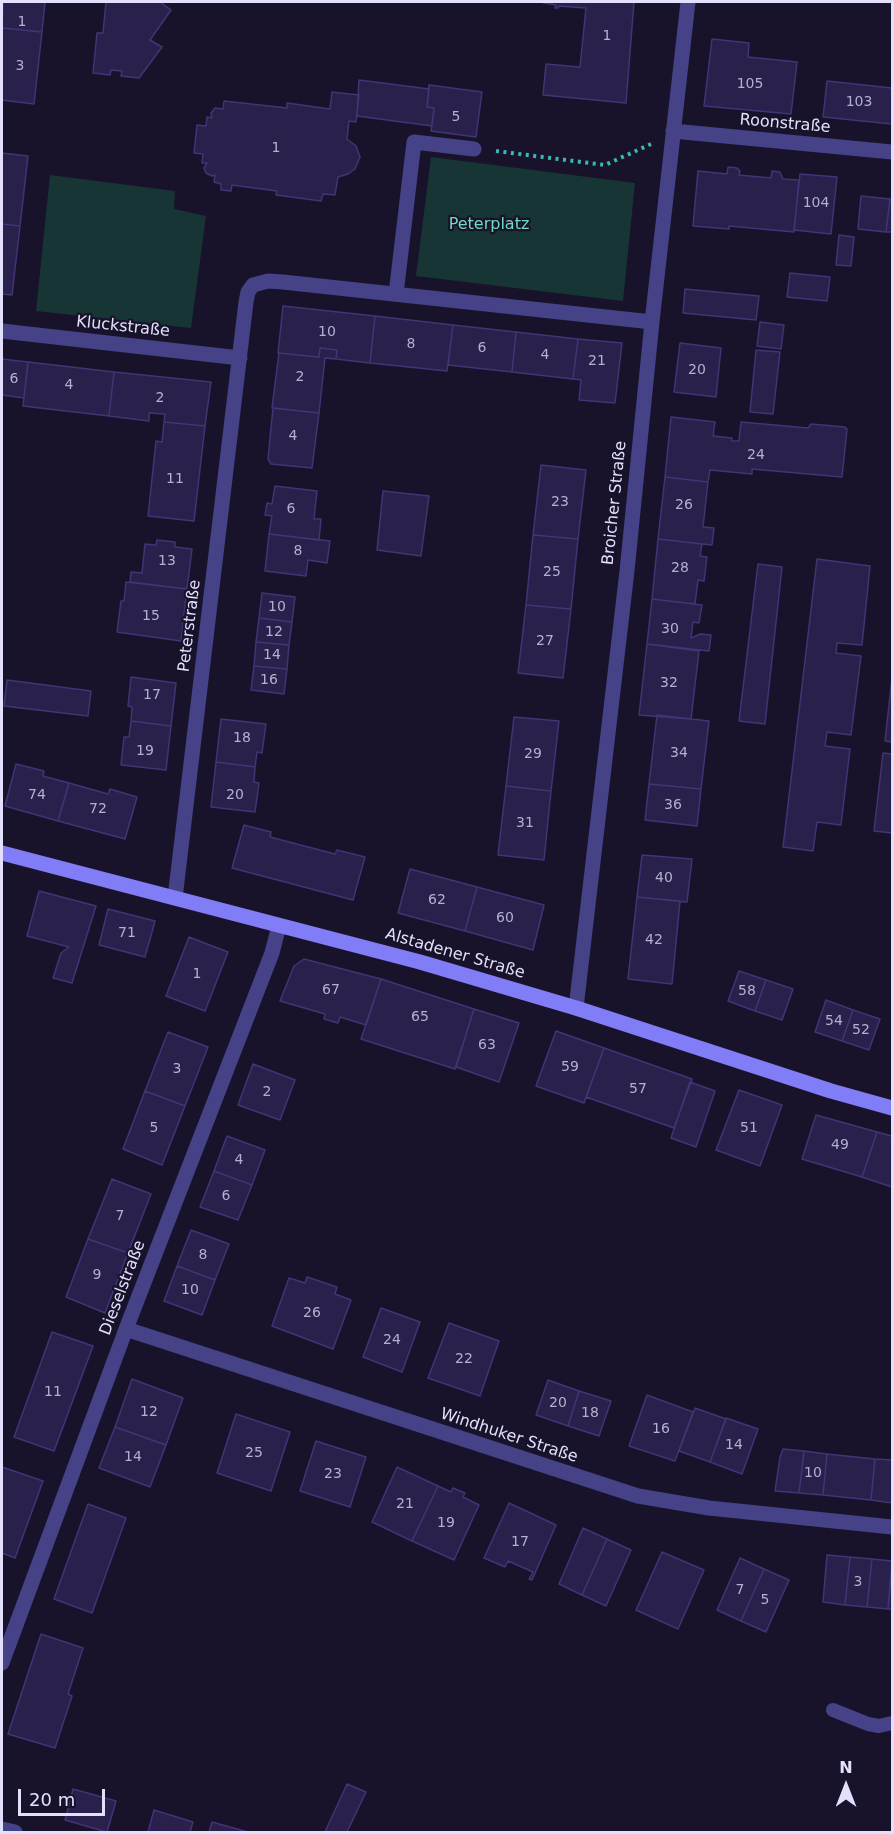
<!DOCTYPE html>
<meta charset="utf-8">
<style>
body{margin:0}
#map{position:relative;width:894px;height:1834px;overflow:hidden;background:#18132b;font-family:"DejaVu Sans",sans-serif}
canvas{display:block}
.frame{position:absolute;inset:0;border:3px solid #e3e0fd;pointer-events:none}
.north{position:absolute;left:816px;top:1756px;width:60px;height:60px;-webkit-text-stroke:4px #18132b;paint-order:stroke;rotate:0deg;font-size:16px;font-weight:700;line-height:24px;text-align:center;color:#e3e0fd}
.north::after{content:'';display:block;margin:auto;width:21px;height:27px;background:#e3e0fd;clip-path:polygon(50% 0,100% 100%,50% 72%,0 100%)}
.scale{position:absolute;left:18px;top:1789px;width:87px;height:27px;box-sizing:border-box;border:3px solid #e3e0fd;border-top:0;padding-left:8px;font-size:18px;line-height:21px;white-space:nowrap;color:#e3e0fd;-webkit-text-stroke:4px #18132b;paint-order:stroke}
</style>
<div id="map">
<canvas width="894" height="1834"></canvas>
<div class="frame"></div>
<div class="north">N</div>
<div class="scale">20 m</div>
</div>
<script>
const ctx = document.querySelector('canvas').getContext('2d');
ctx.lineJoin = 'round';
function fillPath(path, color) { ctx.fillStyle = color; ctx.fill(path, 'evenodd'); }
const poly = rows => new Path2D(rows.map(r => 'M' + r).join(''));
function strokePath(path, color, width, dash) { ctx.strokeStyle = color; ctx.lineWidth = width; ctx.lineCap = dash ? 'butt' : 'round'; ctx.setLineDash(dash || []); ctx.stroke(path); }
function write(font, color, halo, rows, align = 'center') {
  ctx.font = font + ' "DejaVu Sans",sans-serif'; ctx.lineWidth = 4.5; ctx.setLineDash([]); ctx.textBaseline = 'middle'; ctx.strokeStyle = halo; ctx.fillStyle = color; for (const [text, x, y, turn = 0] of rows) {
    ctx.save(); ctx.translate(x, y); ctx.rotate((+turn || 0) * Math.PI / 180); ctx.textAlign = isNaN(turn) ? turn : align; if (halo) ctx.strokeText(text, 0, 0); ctx.fillText(text, 0, 0); ctx.restore();
  }
}
const green = poly([
 [431,157,635,183,623,301,416,276],
 [50,175,175,191,174,209,206,216,191,328,36,311]
]);
const building = poly([
 [3,2,45,2,42,32,2,28,3,2],
 [106,2,160,2,171,10,150,40,162,47,139,78,121,76,122,71,111,70,110,75,93,73,97,33,103,33,106,2],
 [539,2,634,2,626,103,543,95,546,64,580,67,586,8,559,6,558,8,555,8,556,5,539,2],
 [2,28,42,32,34,104,2,100,2,28],
 [712,39,749,43,748,57,797,62,791,114,704,106,712,39],
 [359,80,429,89,427,107,434,108,432,126,357,116,359,80],
 [827,81,892,88,892,124,823,117,827,81],
 [429,85,482,92,476,137,431,131,434,108,427,107,429,85],
 [332,92,359,95,356,122,349,121,347,139,356,146,360,157,355,169,348,174,338,177,335,195,323,194,321,201,276,195,277,191,232,185,231,191,221,190,221,184,214,182,215,175,212,176,206,173,204,168,207,163,202,163,203,154,194,153,197,125,206,126,207,117,212,118,211,113,215,108,223,109,224,101,287,108,287,103,330,109,332,92],
 [2,153,28,156,20,226,2,224,2,153],
 [728,167,737,168,740,171,739,175,771,178,772,171,780,172,783,179,799,180,794,232,729,226,729,229,693,226,698,171,727,174,728,167],
 [800,174,837,177,831,234,794,230,800,174],
 [861,196,890,199,886,232,858,229,861,196],
 [890,199,892,200,892,232,886,232,890,199],
 [2,224,20,226,12,295,2,294,2,224],
 [839,235,854,237,851,266,836,265,839,235],
 [790,273,830,277,827,301,787,297,790,273],
 [685,289,759,296,756,320,683,313,685,289],
 [283,306,375,316,370,363,336,359,337,350,320,348,319,357,278,353,283,306],
 [375,316,453,325,447,371,370,363,375,316],
 [760,322,784,325,781,349,757,346,760,322],
 [453,325,516,332,512,372,448,365,453,325],
 [516,332,578,339,573,379,512,372,516,332],
 [578,339,622,343,615,403,579,400,581,380,573,379,578,339],
 [680,343,721,348,716,397,674,392,680,343],
 [320,348,337,350,336,359,325,358,319,413,272,408,279,353,319,357,320,348],
 [756,350,780,352,773,414,750,412,756,350],
 [2,359,28,362,24,398,2,395,2,359],
 [28,362,114,372,109,416,23,406,28,362],
 [114,372,211,382,205,426,164,422,165,414,149,413,149,421,109,416,114,372],
 [273,408,319,413,312,468,271,464,268,459,273,408],
 [671,417,715,422,713,436,732,438,732,441,739,441,741,422,808,428,811,424,845,427,847,429,842,477,752,469,752,474,710,470,708,482,665,477,671,417],
 [164,422,205,426,194,521,148,516,156,441,162,442,164,422],
 [541,465,586,470,578,539,533,535,541,465],
 [665,477,708,482,703,527,714,528,712,545,658,539,665,477],
 [275,486,317,491,314,519,321,519,319,540,269,534,272,516,265,515,267,503,272,504,275,486],
 [383,491,429,496,421,556,377,550,383,491],
 [269,534,330,541,327,563,308,560,306,576,265,571,269,534],
 [533,535,578,539,571,609,526,605,533,535],
 [658,539,702,544,700,556,707,557,704,581,698,580,695,604,652,599,658,539],
 [157,540,175,542,175,547,192,549,187,589,130,582,131,572,142,573,145,544,156,545,157,540],
 [817,559,870,566,862,645,837,643,836,653,861,656,851,735,827,732,825,746,850,749,841,825,817,822,813,851,783,847,817,559],
 [758,564,782,567,765,724,739,721,758,564],
 [126,582,187,589,181,641,117,632,121,601,124,601,126,582],
 [262,593,295,597,292,622,259,618,262,593],
 [652,599,702,605,699,623,693,622,691,638,700,634,711,635,709,651,647,644,652,599],
 [526,605,571,609,563,678,518,673,526,605],
 [259,618,292,622,289,645,256,642,259,618],
 [256,642,289,645,287,669,254,666,256,642],
 [647,644,699,651,691,719,639,715,647,644],
 [254,666,287,669,284,694,251,690,254,666],
 [131,677,176,683,171,726,131,721,132,707,128,706,131,677],
 [892,678,892,742,885,741,892,678],
 [7,680,91,691,88,716,4,706,7,680],
 [657,715,709,721,701,789,649,784,657,715],
 [514,717,559,721,551,791,506,786,514,717],
 [221,719,266,724,262,753,257,752,255,767,216,762,221,719],
 [131,721,171,726,166,770,121,765,124,737,129,737,131,721],
 [883,753,892,754,892,833,874,831,883,753],
 [216,762,255,767,254,782,259,783,255,812,211,807,216,762],
 [16,764,44,771,43,776,69,783,58,821,5,806,16,764],
 [69,783,108,794,110,789,137,797,125,839,58,821,69,783],
 [649,784,701,789,697,826,645,820,649,784],
 [506,786,551,791,544,860,498,855,506,786],
 [244,825,271,832,270,837,335,854,337,850,365,857,353,900,232,868,244,825],
 [642,855,692,859,687,902,637,897,642,855],
 [410,869,477,887,465,931,398,913,410,869],
 [477,887,544,905,533,950,465,931,477,887],
 [39,891,96,906,72,983,53,978,61,953,69,947,27,936,39,891],
 [637,897,680,901,672,984,628,979,637,897],
 [108,909,155,921,145,957,99,945,108,909],
 [189,937,228,952,205,1011,166,996,189,937],
 [304,959,381,979,366,1025,340,1017,338,1023,324,1019,325,1014,280,1001,294,966,304,959],
 [739,971,766,980,755,1011,728,1001,739,971],
 [381,979,474,1009,455,1069,361,1039,381,979],
 [766,980,793,989,782,1020,755,1011,766,980],
 [826,1000,853,1010,842,1041,815,1032,826,1000],
 [474,1009,519,1023,499,1082,456,1067,474,1009],
 [853,1010,880,1019,869,1050,842,1041,853,1010],
 [556,1031,604,1048,584,1103,536,1086,556,1031],
 [168,1032,208,1047,185,1106,145,1091,168,1032],
 [604,1048,692,1079,674,1128,586,1097,604,1048],
 [253,1064,295,1080,280,1120,238,1105,253,1064],
 [690,1082,715,1091,696,1147,671,1138,690,1082],
 [739,1090,782,1105,760,1166,716,1150,739,1090],
 [145,1091,185,1106,162,1165,123,1149,145,1091],
 [816,1115,877,1132,862,1177,802,1159,816,1115],
 [877,1132,892,1136,892,1187,862,1177,877,1132],
 [227,1136,265,1150,252,1185,214,1171,227,1136],
 [214,1171,252,1185,238,1220,200,1207,214,1171],
 [112,1179,151,1194,128,1253,88,1239,112,1179],
 [191,1230,229,1244,215,1280,177,1266,191,1230],
 [88,1239,128,1253,105,1313,66,1297,88,1239],
 [177,1266,215,1280,202,1315,164,1301,177,1266],
 [307,1277,337,1287,335,1294,351,1300,333,1349,272,1326,289,1278,305,1283,307,1277],
 [381,1308,420,1322,402,1372,363,1357,381,1308],
 [449,1323,499,1341,480,1396,428,1378,449,1323],
 [52,1332,93,1346,54,1451,14,1437,52,1332],
 [132,1379,183,1398,166,1445,115,1427,132,1379],
 [548,1380,579,1391,568,1426,536,1415,548,1380],
 [579,1391,611,1401,599,1436,568,1426,579,1391],
 [647,1395,693,1412,675,1461,629,1446,647,1395],
 [695,1408,726,1419,710,1462,679,1451,695,1408],
 [236,1414,290,1432,271,1491,217,1473,236,1414],
 [726,1418,758,1429,742,1474,710,1462,726,1418],
 [115,1427,166,1445,150,1487,99,1468,115,1427],
 [316,1441,366,1457,350,1507,300,1491,316,1441],
 [783,1449,804,1451,799,1493,775,1491,780,1457,783,1449],
 [804,1451,827,1454,823,1495,799,1493,804,1451],
 [827,1454,875,1459,871,1500,823,1495,827,1454],
 [875,1459,892,1460,892,1503,871,1500,875,1459],
 [2,1467,43,1481,15,1558,2,1553,2,1467],
 [397,1467,438,1486,412,1541,372,1522,397,1467],
 [438,1486,451,1492,453,1488,465,1493,463,1497,479,1505,454,1560,412,1541,438,1486],
 [509,1503,556,1525,532,1580,529,1579,533,1572,508,1561,505,1567,484,1558,509,1503],
 [88,1504,126,1518,92,1613,54,1599,88,1504],
 [583,1528,607,1539,582,1595,559,1584,583,1528],
 [607,1539,631,1550,606,1606,582,1595,607,1539],
 [662,1552,704,1570,678,1629,636,1610,662,1552],
 [827,1555,850,1557,845,1605,823,1602,827,1555],
 [850,1557,872,1559,867,1607,845,1605,850,1557],
 [740,1558,764,1569,741,1621,717,1610,740,1558],
 [872,1559,892,1561,888,1609,867,1607,872,1559],
 [892,1567,892,1609,888,1609,892,1567],
 [764,1569,789,1580,766,1632,741,1621,764,1569],
 [41,1634,83,1648,68,1694,72,1696,55,1748,8,1734,41,1634],
 [347,1784,366,1792,347,1832,325,1832,347,1784],
 [73,1789,116,1801,107,1832,65,1820,73,1789],
 [154,1810,193,1822,190,1832,148,1832,154,1810],
 [212,1822,248,1832,209,1832,212,1822]
]);
const path = poly([
 [496,151,605,165,651,144]
]);
const lane = poly([
 [833,1710,868,1724,879,1726,892,1723]
]);
const street = poly([
 [673,131,892,152],
 [396,294,414,142,474,149],
 [2,331,240,358],
 [175,898,246,302,248,292,253,285,268,281,283,282,652,322],
 [576,1008,627,571,652,322,688,2],
 [126,1329,638,1496,709,1508,892,1527],
 [2,1663,126,1329,272,953,279,926],
 [2,1829,15,1832]
]);
const secondary = poly([
 [2,853,420,962,576,1008,831,1091,892,1108]
]);
const numberNames = [
 ["1",22,22],
 ["1",607,36],
 ["3",20,66],
 ["105",750,84],
 ["103",859,102],
 ["5",456,117],
 ["1",276,148],
 ["104",816,203],
 ["10",327,332],
 ["8",411,344],
 ["6",482,348],
 ["4",545,355],
 ["21",597,361],
 ["20",697,370],
 ["2",300,377],
 ["6",14,379],
 ["4",69,385],
 ["2",160,398],
 ["4",293,436],
 ["24",756,455],
 ["11",175,479],
 ["23",560,502],
 ["26",684,505],
 ["6",291,509],
 ["8",298,551],
 ["13",167,561],
 ["28",680,568],
 ["25",552,572],
 ["10",277,607],
 ["15",151,616],
 ["30",670,629],
 ["12",274,632],
 ["27",545,641],
 ["14",272,655],
 ["16",269,680],
 ["32",669,683],
 ["17",152,695],
 ["18",242,738],
 ["19",145,751],
 ["34",679,753],
 ["29",533,754],
 ["74",37,795],
 ["20",235,795],
 ["36",673,805],
 ["72",98,809],
 ["31",525,823],
 ["40",664,878],
 ["62",437,900],
 ["60",505,918],
 ["71",127,933],
 ["42",654,940],
 ["1",197,974],
 ["67",331,990],
 ["58",747,991],
 ["65",420,1017],
 ["54",834,1021],
 ["52",861,1030],
 ["63",487,1045],
 ["59",570,1067],
 ["3",177,1069],
 ["57",638,1089],
 ["2",267,1092],
 ["5",154,1128],
 ["51",749,1128],
 ["49",840,1145],
 ["4",239,1160],
 ["6",226,1196],
 ["7",120,1216],
 ["8",203,1255],
 ["9",97,1275],
 ["10",190,1290],
 ["26",312,1313],
 ["24",392,1340],
 ["22",464,1359],
 ["11",53,1392],
 ["20",558,1403],
 ["12",149,1412],
 ["18",590,1413],
 ["16",661,1429],
 ["14",734,1445],
 ["25",254,1453],
 ["14",133,1457],
 ["10",813,1473],
 ["23",333,1474],
 ["21",405,1504],
 ["19",446,1523],
 ["17",520,1542],
 ["3",858,1582],
 ["7",740,1590],
 ["5",765,1600]
];
const streetNames = [
 ["Roonstraße",785,124,5],
 ["Kluckstraße",123,327,6],
 ["Broicher Straße",615,503,-84],
 ["Peterstraße",190,626,-83],
 ["Alstadener Straße",455,954,16],
 ["Dieselstraße",123,1288,-69],
 ["Windhuker Straße",509,1436,18]
];
const parkNames = [
 ["Peterplatz",489,225]
];
fillPath(green, '#173534');
fillPath(building, '#29214b');
strokePath(building, '#423475', 1.5);
strokePath(path, '#3ab7b0', 4, [3, 4.5]);
strokePath(lane, '#454287', 14);
strokePath(street, '#454287', 15);
strokePath(secondary, '#817df6', 15);
write('14px', '#b4b0d0', null, numberNames);
write('16px', '#e3e0fd', '#18132b', streetNames);
write('16px', '#6fdac0', '#18132b', parkNames);
</script>
